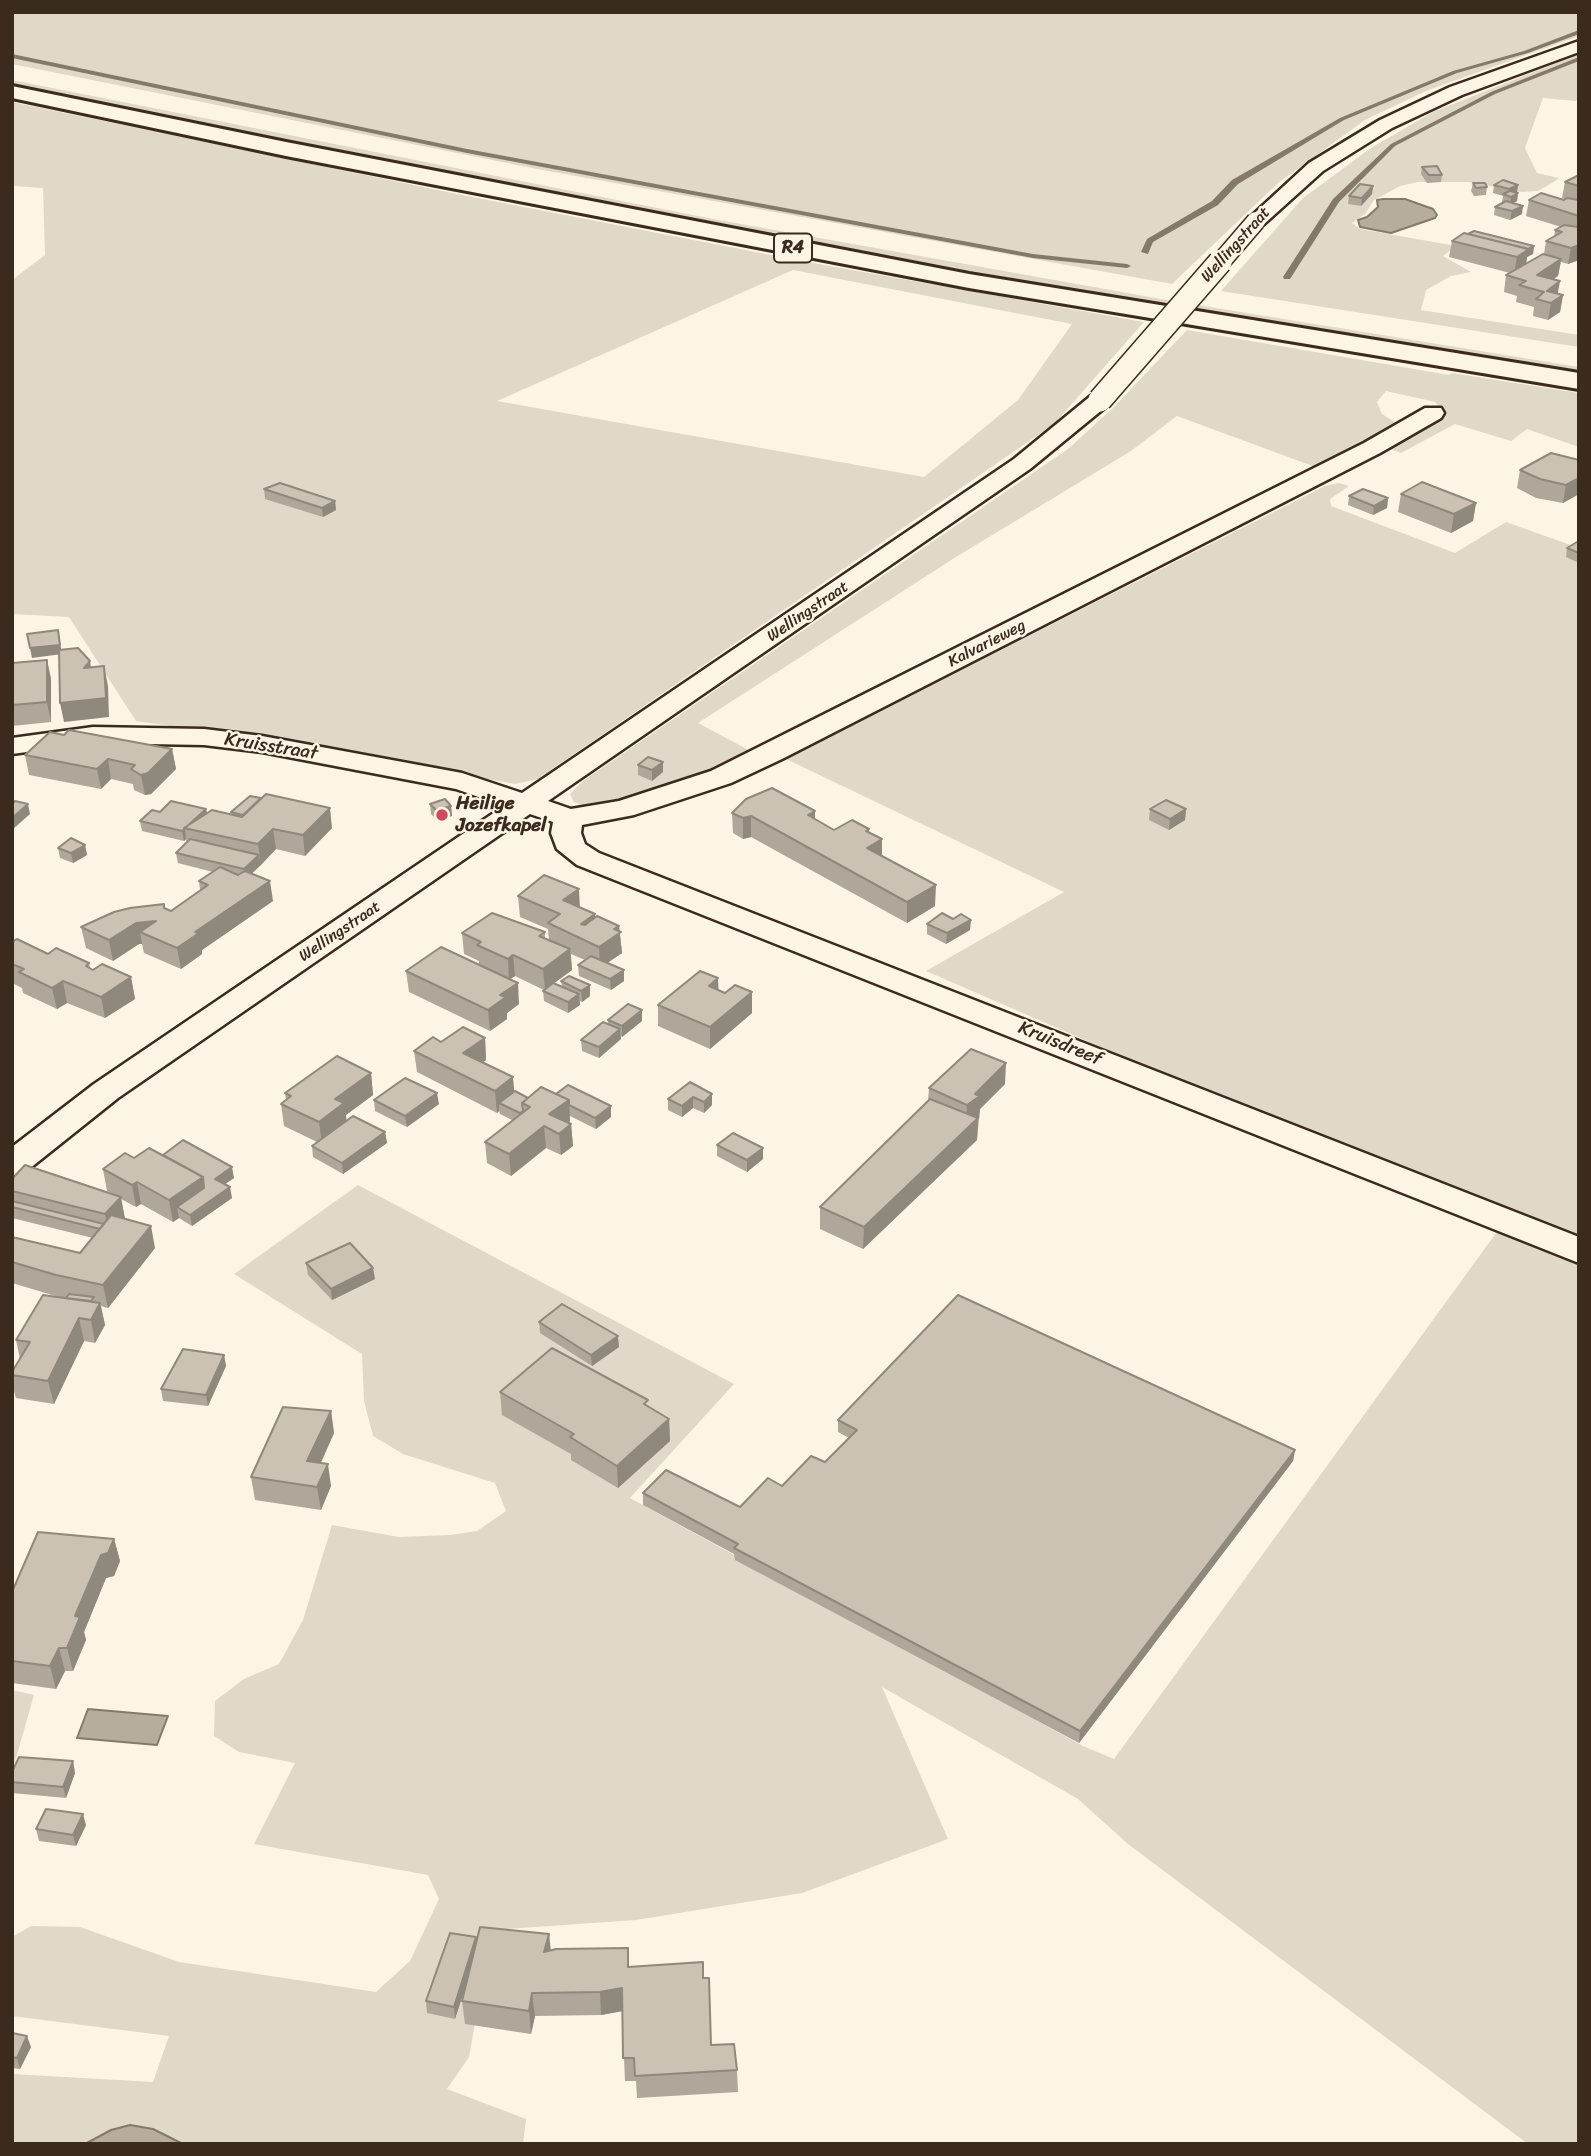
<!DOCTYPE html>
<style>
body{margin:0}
#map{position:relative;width:1591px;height:2156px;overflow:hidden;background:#fcf5e5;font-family:Sriracha,sans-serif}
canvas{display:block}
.frame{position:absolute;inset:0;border:14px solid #3b2a1e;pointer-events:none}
</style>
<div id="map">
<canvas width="1591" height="2156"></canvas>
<div class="frame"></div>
</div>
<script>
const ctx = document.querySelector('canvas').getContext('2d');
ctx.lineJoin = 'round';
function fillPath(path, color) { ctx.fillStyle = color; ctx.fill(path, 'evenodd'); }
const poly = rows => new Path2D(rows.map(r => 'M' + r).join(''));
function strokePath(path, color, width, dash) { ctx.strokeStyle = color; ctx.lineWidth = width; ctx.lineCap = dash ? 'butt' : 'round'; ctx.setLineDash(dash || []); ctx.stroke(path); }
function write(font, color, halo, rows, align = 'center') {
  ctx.font = font + ' Sriracha,sans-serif'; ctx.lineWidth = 5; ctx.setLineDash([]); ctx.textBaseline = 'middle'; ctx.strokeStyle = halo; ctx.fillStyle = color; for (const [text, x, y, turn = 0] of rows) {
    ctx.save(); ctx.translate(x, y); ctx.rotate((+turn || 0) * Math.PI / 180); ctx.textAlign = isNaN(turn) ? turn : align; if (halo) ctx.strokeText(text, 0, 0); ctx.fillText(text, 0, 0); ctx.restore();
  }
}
const green = poly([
 [12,12,1579,12,1579,36,1426,91,1365,120,1278,183,1172,284,537,169,12,64],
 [1579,54,1579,97,1576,101,1543,98,1525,148,1537,173,1559,178,1552,183,1538,191,1522,192,1469,182,1418,182,1400,186,1374,200,1365,214,1352,223,1360,229,1456,246,1443,256,1471,272,1451,276,1426,290,1421,310,1579,335,1579,347,1221,291,1303,198,1371,148,1433,112],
 [12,80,713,219,1161,299,1579,367,1579,373,1155,305,850,251,247,134,12,86],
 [12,102,457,194,807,262,1144,322,1054,424,538,779,515,784,276,741,136,721,69,617,12,614,12,280,45,255,43,188,12,186],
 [793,270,1072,324,1018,400,924,477,497,401],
 [1187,330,1449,375,1452,373,1579,393,1579,447,1527,429,1511,441,1455,424,1401,453,1385,447,1445,414,1435,402,1386,391,1377,402,1382,414,1399,425,1318,468,1177,416,1131,451,956,557,698,723,756,754,727,767,615,804,588,807,574,802,570,794,583,781,1068,449,1114,407],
 [1339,483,1349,486,1330,499,1331,506,1455,553,1506,522,1579,548,1579,1241,1179,1081,926,971,1064,892,786,759,1325,486],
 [358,1185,734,1384,630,1498,1083,1746,1114,1759,1499,1229,1579,1261,1579,2144,1528,2144,1128,1844,1078,1799,882,1687,948,1839,802,1893,636,1920,492,1930,469,2057,447,2089,526,2119,523,2144,12,2144,12,2074,153,2082,169,2036,12,2016,12,1937,31,1926,80,1927,179,1962,376,1992,410,1961,439,1899,428,1875,254,1844,295,1763,239,1752,214,1736,215,1701,244,1679,279,1664,303,1620,332,1525,399,1537,450,1535,477,1531,506,1511,495,1483,403,1454,373,1436,364,1401,362,1354,234,1274],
 [12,1690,34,1695,12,1772]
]);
const water = poly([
 [1383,199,1405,199,1433,209,1437,215,1435,218,1391,233,1360,227,1358,220,1367,217,1378,207,1377,200,1383,199],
 [88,1709,168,1716,157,1745,77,1738,88,1709],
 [130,2125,153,2129,183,2144,85,2144,111,2130,130,2125]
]);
const stream = poly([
 [1579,30,1579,34,1528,53,1457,73,1344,120,1238,184,1218,205,1153,242,1148,254,1141,252,1147,239,1212,201,1232,180,1340,118,1453,71,1524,51,1579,30],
 [12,54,467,149,1033,254,1127,264,1131,266,1127,268,1033,258,467,153,12,58,12,54],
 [1579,57,1579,61,1495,94,1395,146,1339,202,1290,279,1284,279,1283,277,1333,199,1391,144,1491,92,1579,57]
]);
const minor = poly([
 [1579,41,1579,52,1462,95,1392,128,1323,171,1263,225,1249,225,1246,221,1309,163,1380,120,1450,87,1579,41],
 [1100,393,1111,400,1108,405,1030,469,548,801,571,809,619,801,711,771,1364,443,1425,408,1441,408,1444,413,1441,418,1380,453,782,759,731,783,634,815,582,825,581,833,585,844,599,853,1579,1237,1579,1263,577,865,557,849,551,833,553,822,530,814,118,1098,24,1173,12,1176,12,1147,94,1084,504,806,456,789,262,752,204,745,93,743,12,754,12,738,93,727,204,729,262,736,462,773,522,793,1014,459,1092,395,1100,393]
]);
const motorway = poly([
 [12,86,286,142,969,274,1579,373,1579,389,969,288,286,156,12,98,12,86]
]);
const minorBridgeFar1 = poly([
 [1219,264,1256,221]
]);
const minorBridge = poly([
 [1100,400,1220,262]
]);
const wall = poly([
 [1422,167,1442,175,1441,182,1427,183,1421,174],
 [1579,175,1579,260,1568,264,1561,262,1558,276,1553,279,1558,293,1563,295,1560,312,1548,320,1533,316,1534,307,1516,302,1517,296,1504,292,1506,275,1510,273,1449,257,1452,241,1534,246,1533,254,1527,257,1526,264,1544,254,1546,241,1554,237,1555,230,1561,227,1526,216,1529,200,1564,200,1565,199,1562,198,1565,182],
 [1503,180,1518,193,1517,201,1513,203,1522,214,1510,220,1494,215,1495,207,1503,203,1502,202,1503,196,1493,193,1494,185],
 [1473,183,1487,187,1486,195,1474,196,1471,191],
 [1373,186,1372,194,1361,206,1348,204,1349,196],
 [1579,460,1579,494,1563,503,1536,498,1517,488,1520,470],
 [264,489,335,501,336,510,323,517,265,499],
 [1401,494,1476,503,1473,521,1451,533,1398,512],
 [1349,496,1388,498,1387,508,1373,515,1348,505],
 [1579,543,1579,563,1566,557,1567,548],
 [47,660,51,679,51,722,12,726,12,663],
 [64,735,172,749,176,769,151,794,145,795,134,790,133,784,111,779,101,789,29,775,25,755],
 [638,765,663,772,652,781,638,775],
 [430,804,451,806,452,816,437,820,431,814],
 [206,809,207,813,231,814,231,812,332,828,305,856,276,849,252,873,273,901,202,950,202,954,181,969,144,953,142,944,139,944,113,961,86,948,81,927,164,908,171,911,200,890,199,881,213,872,178,863,176,853,187,843,186,839,184,841,142,831,140,821,160,812],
 [1150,809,1186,809,1185,820,1169,830,1149,820],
 [815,811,815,819,834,830,869,832,882,856,935,906,907,923,751,837,743,839,733,833,732,813],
 [85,845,87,855,73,863,60,858,58,848],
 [518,896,580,907,595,917,619,926,622,953,607,963,624,970,624,981,611,990,579,976,578,965,585,960,571,954,572,970,554,983,562,986,561,981,590,996,582,1002,580,1001,580,1005,568,1013,544,1001,543,991,544,990,515,976,510,979,519,1004,507,1013,507,1019,490,1031,409,992,406,971,479,965,479,961,464,954,462,933,545,932,545,938,549,940,548,929,520,917],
 [927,924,970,930,946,944,927,934],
 [12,942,48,954,89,963,90,968,93,970,131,977,135,999,105,1018,67,1003,57,1009,23,993,22,988,12,983],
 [719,990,752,1013,710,1049,658,1026,658,1005],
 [642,1010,642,1021,622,1037,621,1036,621,1039,599,1058,582,1051,581,1040,608,1024,608,1020],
 [485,1038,486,1060,482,1063,514,1092,528,1098,556,1094,611,1106,611,1117,596,1129,570,1116,570,1121,568,1123,571,1124,573,1146,561,1155,546,1148,511,1176,487,1163,485,1142,512,1120,500,1114,499,1111,497,1113,417,1072,414,1051,441,1042],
 [371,1073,373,1095,346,1115,346,1121,385,1132,387,1143,343,1174,313,1157,312,1146,317,1142,284,1126,281,1104,286,1100,285,1093],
 [690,1082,712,1105,704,1113,693,1108,682,1117,668,1110,668,1099],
 [1005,1084,980,1109,977,1140,863,1249,820,1229,820,1207,928,1101,929,1088],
 [374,1100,439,1104,407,1127,375,1111],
 [717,1145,763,1148,763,1159,747,1172,717,1156],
 [163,1155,234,1178,225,1184,232,1198,192,1226,179,1218,173,1222,141,1204,136,1207,121,1199,125,1219,155,1248,108,1308,101,1306,105,1325,95,1343,84,1341,54,1404,16,1398,12,1384,12,1372,20,1359,16,1340,59,1297,12,1283,12,1237,80,1253,93,1238,12,1218,12,1179,116,1195,107,1191,103,1169,134,1158],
 [306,1263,375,1279,332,1300,308,1275],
 [539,1322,619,1347,592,1366,540,1333],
 [224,1355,226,1366,208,1406,163,1401,161,1389],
 [500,1392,649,1407,669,1419,670,1441,618,1488,571,1460,571,1454,502,1415],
 [331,1411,334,1433,321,1463,331,1486,321,1510,255,1500,251,1477],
 [838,1420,1295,1450,1293,1461,1079,1743,735,1560,734,1554,643,1505,643,1493,740,1507,782,1486,825,1462,849,1438,838,1432],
 [114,1539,120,1561,114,1576,106,1578,84,1632,86,1640,73,1671,65,1671,56,1689,12,1683,12,1592],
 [73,1761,75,1773,66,1798,12,1793,12,1772],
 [86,1825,76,1846,39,1841,36,1829],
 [549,1934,551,1950,628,1948,629,1967,704,1978,711,2045,737,2070,738,2092,637,2098,636,2081,625,2081,622,2011,601,2015,535,2016,531,2034,465,2024,462,2001,464,1990,455,2019,427,2013,426,2001,476,1937],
 [12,2033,31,2047,20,2069,12,2068]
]);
const shadedWall = poly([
 [1518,185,1517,193,1508,196,1509,189],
 [1373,186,1372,194,1361,206,1362,198],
 [1518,193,1517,201,1510,205,1511,197],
 [1523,206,1522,214,1510,220,1512,211],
 [1579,240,1579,260,1568,264,1571,248],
 [1534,246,1533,254,1527,257,1526,266,1514,274,1517,257,1522,252],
 [1561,259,1558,276,1537,290,1537,275],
 [1560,281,1557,298,1547,291],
 [1563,295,1560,312,1548,320,1551,303],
 [1579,463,1579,494,1563,503,1566,485],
 [1388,498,1387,508,1373,515,1374,506],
 [335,501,336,510,323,517,322,508],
 [1476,503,1473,521,1451,533,1454,514],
 [58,630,62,654,32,658,30,648],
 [47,660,51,679,51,722,47,702],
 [90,661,93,680,84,668],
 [104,666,108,686,109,717,64,722,60,703],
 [172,749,176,769,151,794,145,795,141,775],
 [108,759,111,779,101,789,97,769],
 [663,762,663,772,652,781,652,770],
 [28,804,30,814,12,830,12,818],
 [451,806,452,816,437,820,436,810],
 [330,808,332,828,305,856,303,835],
 [206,809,208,819,185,828],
 [1186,809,1185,820,1169,830,1170,819],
 [815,811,815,831,808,815],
 [751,816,751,837,743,839,743,818],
 [185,829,186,839,184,841,182,831],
 [273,829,276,849,261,865,258,844],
 [869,829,869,847,882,839,882,860,867,868,866,831],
 [85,845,87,855,73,863,71,853],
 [259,855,261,865,246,879,244,869],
 [270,881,273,901,202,950,202,954,181,969,177,948,195,932],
 [936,885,935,906,907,923,907,902],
 [579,889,580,910,563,900],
 [595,914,596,935,581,924],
 [971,920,970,930,946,944,947,933],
 [156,921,140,932,142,944,139,944,113,961,109,940,136,923],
 [619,926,622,953,600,968,599,947,614,929],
 [570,949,572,970,545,990,543,969],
 [513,955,515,976,509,980,508,959],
 [624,970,624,981,611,990,610,979],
 [131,977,135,999,105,1018,101,997],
 [718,978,719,999,709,986],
 [63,981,67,1003,57,1009,52,988],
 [518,983,519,1004,507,1013,507,1019,490,1031,488,1010,500,995],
 [590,985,590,996,582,1002,581,991],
 [752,992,752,1013,710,1049,710,1027],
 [579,994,580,1005,568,1013,568,1002],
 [642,1010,642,1021,622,1037,622,1026],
 [620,1029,621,1039,599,1058,599,1047],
 [485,1038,486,1060,465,1075,463,1053],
 [1006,1063,1005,1084,980,1109,979,1118,966,1126,967,1105,975,1094],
 [371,1073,373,1095,346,1115,347,1125,322,1144,319,1122,335,1099],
 [513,1077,515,1099,499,1103,499,1111,497,1113,495,1091],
 [437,1093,439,1104,407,1127,405,1116],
 [712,1094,712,1105,704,1113,704,1102],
 [693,1097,693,1108,682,1117,682,1106],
 [569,1100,570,1121,556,1132,549,1114],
 [611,1106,611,1117,596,1129,595,1118],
 [978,1118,977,1140,863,1249,864,1227],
 [571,1124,573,1146,561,1155,559,1134],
 [544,1126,546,1148,511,1176,509,1154],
 [385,1132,387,1143,343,1174,342,1163],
 [763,1148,763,1159,747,1172,747,1160],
 [232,1167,234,1178,216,1190,215,1179],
 [203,1177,206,1199,177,1207,179,1218,173,1222,169,1200],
 [137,1182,141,1204,136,1207,132,1185],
 [230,1187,232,1198,192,1226,190,1215],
 [121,1197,125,1219,110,1236,105,1214],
 [151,1226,155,1248,108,1308,103,1285],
 [373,1268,375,1279,332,1300,331,1289],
 [100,1303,105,1325,95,1343,91,1320],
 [79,1318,84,1341,54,1404,48,1381],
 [618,1336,619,1347,592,1366,591,1355],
 [224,1355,226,1366,208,1406,206,1395],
 [331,1411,334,1433,311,1484,307,1461],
 [669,1419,670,1441,618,1488,617,1466],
 [1295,1450,1293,1461,1079,1743,1080,1731],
 [328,1464,331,1486,321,1510,317,1487],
 [114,1539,120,1561,114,1576,106,1578,84,1632,86,1640,73,1671,67,1648,75,1616,101,1555],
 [59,1648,65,1671,56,1689,50,1666],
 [73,1761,75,1773,66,1798,63,1787],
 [83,1814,86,1825,76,1846,73,1835],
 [549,1934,551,1957,544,1952],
 [476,1937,478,1949,455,2019,454,2007],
 [622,1988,623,2011,601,2015,600,1992],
 [532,1993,535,2016,531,2034,529,2011],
 [27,2036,31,2047,20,2069,17,2058]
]);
const building = poly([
 [1437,166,1442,175,1429,175,1422,167,1437,166],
 [1579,175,1579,186,1565,182,1579,175],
 [1503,180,1518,185,1509,189,1494,185,1503,180],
 [1473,183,1485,183,1487,187,1476,188,1473,183],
 [1360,184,1373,186,1362,198,1349,196,1360,184],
 [1510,191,1518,193,1511,197,1503,194,1510,191],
 [1541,193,1564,200,1567,198,1579,200,1579,216,1529,200,1541,193],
 [1506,201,1523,206,1512,211,1495,207,1506,201],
 [1564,225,1579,227,1579,245,1571,248,1546,241,1562,232,1555,230,1564,225],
 [1474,231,1534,246,1528,249,1468,234,1474,231],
 [1464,233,1529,249,1517,257,1452,241,1464,233],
 [1543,254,1561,259,1537,275,1560,281,1547,291,1563,295,1551,303,1536,299,1544,292,1519,285,1526,281,1506,275,1543,254],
 [1551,453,1579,460,1579,478,1566,485,1540,479,1520,470,1551,453],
 [1422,482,1476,503,1454,514,1401,494,1422,482],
 [280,483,335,501,322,508,264,489,280,483],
 [1363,489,1388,498,1374,506,1349,496,1363,489],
 [1577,542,1579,543,1579,553,1567,548,1577,542],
 [58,630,60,645,30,648,27,634,58,630],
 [78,648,90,661,84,668,104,666,106,698,60,703,59,650,78,648],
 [47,660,47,702,12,705,12,663,47,660],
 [69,730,172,749,148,773,141,775,131,769,135,765,108,759,97,769,25,755,50,732,64,735,69,730],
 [648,757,663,762,652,770,638,765,648,757],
 [772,788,815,811,808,815,834,830,852,820,869,829,866,831,882,839,867,848,936,885,907,902,751,816,743,818,732,813,746,799,772,788],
 [266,794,330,808,303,835,273,829,258,844,184,828,212,810,242,817,266,794],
 [250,796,261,798,243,815,231,812,250,796],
 [445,799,451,806,436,810,430,804,445,799],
 [1166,800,1186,809,1170,819,1150,809,1166,800],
 [15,801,28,804,12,818,12,804,15,801],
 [171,801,206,809,182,831,140,821,152,810,160,812,171,801],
 [71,838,85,845,71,853,58,848,71,838],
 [190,839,259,855,244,869,176,853,190,839],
 [220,867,238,875,245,871,270,881,195,932,199,933,177,948,140,932,156,921,136,923,109,940,81,927,114,912,130,908,164,904,164,908,171,911,208,885,199,881,220,867],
 [544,875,579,889,563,900,595,914,581,924,585,925,597,916,619,926,614,929,621,932,599,947,548,923,560,914,518,896,544,875],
 [492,913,545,932,539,936,570,949,543,969,513,955,508,959,477,945,481,942,462,933,492,913],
 [942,913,953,919,961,914,971,920,947,933,927,924,942,913],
 [17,939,48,954,56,948,89,963,86,966,93,970,102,964,131,977,101,997,63,981,52,988,19,972,24,969,12,964,12,942,17,939],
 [441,947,518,983,500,995,506,997,488,1010,406,971,441,947],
 [591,956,624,970,610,979,578,965,591,956],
 [700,971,718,978,709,986,725,993,735,985,752,992,710,1027,658,1005,700,971],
 [569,976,590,985,581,991,561,981,569,976],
 [553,983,579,994,568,1002,543,991,553,983],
 [628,1004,642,1010,622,1026,608,1020,628,1004],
 [603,1022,620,1029,599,1047,581,1040,603,1022],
 [463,1027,485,1038,463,1053,513,1077,495,1091,414,1051,433,1037,441,1042,463,1027],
 [971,1049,1006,1063,975,1094,980,1096,967,1105,929,1088,971,1049],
 [337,1056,371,1073,335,1099,344,1103,319,1122,281,1104,291,1096,285,1093,337,1056],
 [405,1078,437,1093,405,1116,374,1100,405,1078],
 [690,1082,712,1094,704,1102,693,1097,682,1106,668,1099,690,1082],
 [568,1085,611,1106,595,1118,569,1105,569,1100,556,1094,568,1085],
 [541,1087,569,1100,549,1114,571,1124,559,1134,544,1126,509,1154,485,1142,530,1107,522,1103,541,1087],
 [515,1091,528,1098,522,1103,523,1111,520,1113,499,1103,515,1091],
 [930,1099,978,1118,864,1227,820,1207,930,1099],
 [353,1116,385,1132,342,1163,312,1146,353,1116],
 [733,1133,763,1148,747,1160,717,1145,733,1133],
 [183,1140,232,1167,215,1179,230,1187,190,1215,177,1207,204,1188,203,1177,163,1155,183,1140],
 [149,1148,203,1177,169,1200,137,1182,132,1185,103,1169,125,1153,134,1158,149,1148],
 [25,1165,121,1197,105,1214,12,1191,12,1179,25,1165],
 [12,1201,104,1224,100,1229,12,1207,12,1201],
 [111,1215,151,1226,103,1285,56,1275,12,1262,12,1237,80,1253,111,1215],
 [350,1243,373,1268,331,1289,306,1263,350,1243],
 [69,1294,94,1297,91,1301,66,1298,69,1294],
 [43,1295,100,1303,91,1320,79,1318,48,1381,12,1375,12,1372,30,1342,16,1340,43,1295],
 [958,1295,1295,1450,1080,1731,734,1548,738,1544,643,1493,666,1470,740,1507,768,1478,782,1486,811,1456,825,1462,857,1430,838,1420,958,1295],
 [562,1304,618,1336,591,1355,539,1322,562,1304],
 [552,1348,648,1400,644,1404,669,1419,617,1466,570,1437,574,1434,500,1392,552,1348],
 [183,1349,224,1355,206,1395,161,1389,183,1349],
 [283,1407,331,1411,307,1461,328,1464,317,1487,251,1477,283,1407],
 [38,1532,114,1539,108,1553,101,1555,75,1616,80,1617,67,1648,59,1648,50,1666,12,1661,12,1592,38,1532],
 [19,1757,73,1761,63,1787,12,1782,12,1772,19,1757],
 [46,1809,83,1814,73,1835,36,1829,46,1809],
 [480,1927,549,1934,544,1952,556,1949,628,1948,628,1967,703,1962,703,1978,709,1978,711,2045,734,2044,737,2070,635,2076,634,2058,623,2058,622,1988,600,1992,532,1993,529,2011,462,2001,480,1927],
 [450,1933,476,1937,454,2007,426,2001,450,1933],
 [12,2033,27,2036,17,2058,12,2057,12,2033]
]);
const markers = [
 [442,815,7,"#d1495b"]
];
const farStreetnames = [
 ["Wellingstraat",1236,245,-48],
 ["Wellingstraat",808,612,-34],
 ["Kalvarieweg",987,644,-27],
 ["Wellingstraat",340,932,-34]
];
const shields = [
 [793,248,38]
];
const shieldNames = [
 ["R4",793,248]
];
const streetNames = [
 ["Kruisstraat",271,747,9],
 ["Kruisdreef",1060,1044,22]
];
const poiNames = [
 ["Heilige",456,804],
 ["Jozefkapel",456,826]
];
fillPath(green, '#e0d8c8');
fillPath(water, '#b7ad9e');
strokePath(water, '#85796b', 2);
fillPath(stream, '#85796b');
strokePath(minor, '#3b2a1e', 5);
strokePath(motorway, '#3b2a1e', 6);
fillPath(minor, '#fcf5e5');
fillPath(motorway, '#fcf5e5');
strokePath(minorBridgeFar1, '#3b2a1e', 21, []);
strokePath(minorBridge, '#3b2a1e', 26, []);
strokePath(minorBridgeFar1, '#fcf5e5', 18);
strokePath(minorBridge, '#fcf5e5', 23);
fillPath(wall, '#afa79a');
fillPath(shadedWall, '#8f887d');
fillPath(building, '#ccc2b3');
strokePath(building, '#8f887d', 2);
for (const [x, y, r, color] of markers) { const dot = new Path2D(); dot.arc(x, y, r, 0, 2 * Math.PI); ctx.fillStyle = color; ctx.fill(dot); strokePath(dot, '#fcf5e5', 2.5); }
write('16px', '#3b2a1e', '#fcf5e5', farStreetnames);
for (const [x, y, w] of shields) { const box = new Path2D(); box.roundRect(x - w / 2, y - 14.5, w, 29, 5); ctx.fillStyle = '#fcf5e5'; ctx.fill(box); strokePath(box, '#3b2a1e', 2); }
write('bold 18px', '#3b2a1e', null, shieldNames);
write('19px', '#3b2a1e', '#fcf5e5', streetNames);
write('bold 19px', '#3b2a1e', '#fcf5e5', poiNames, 'left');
</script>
